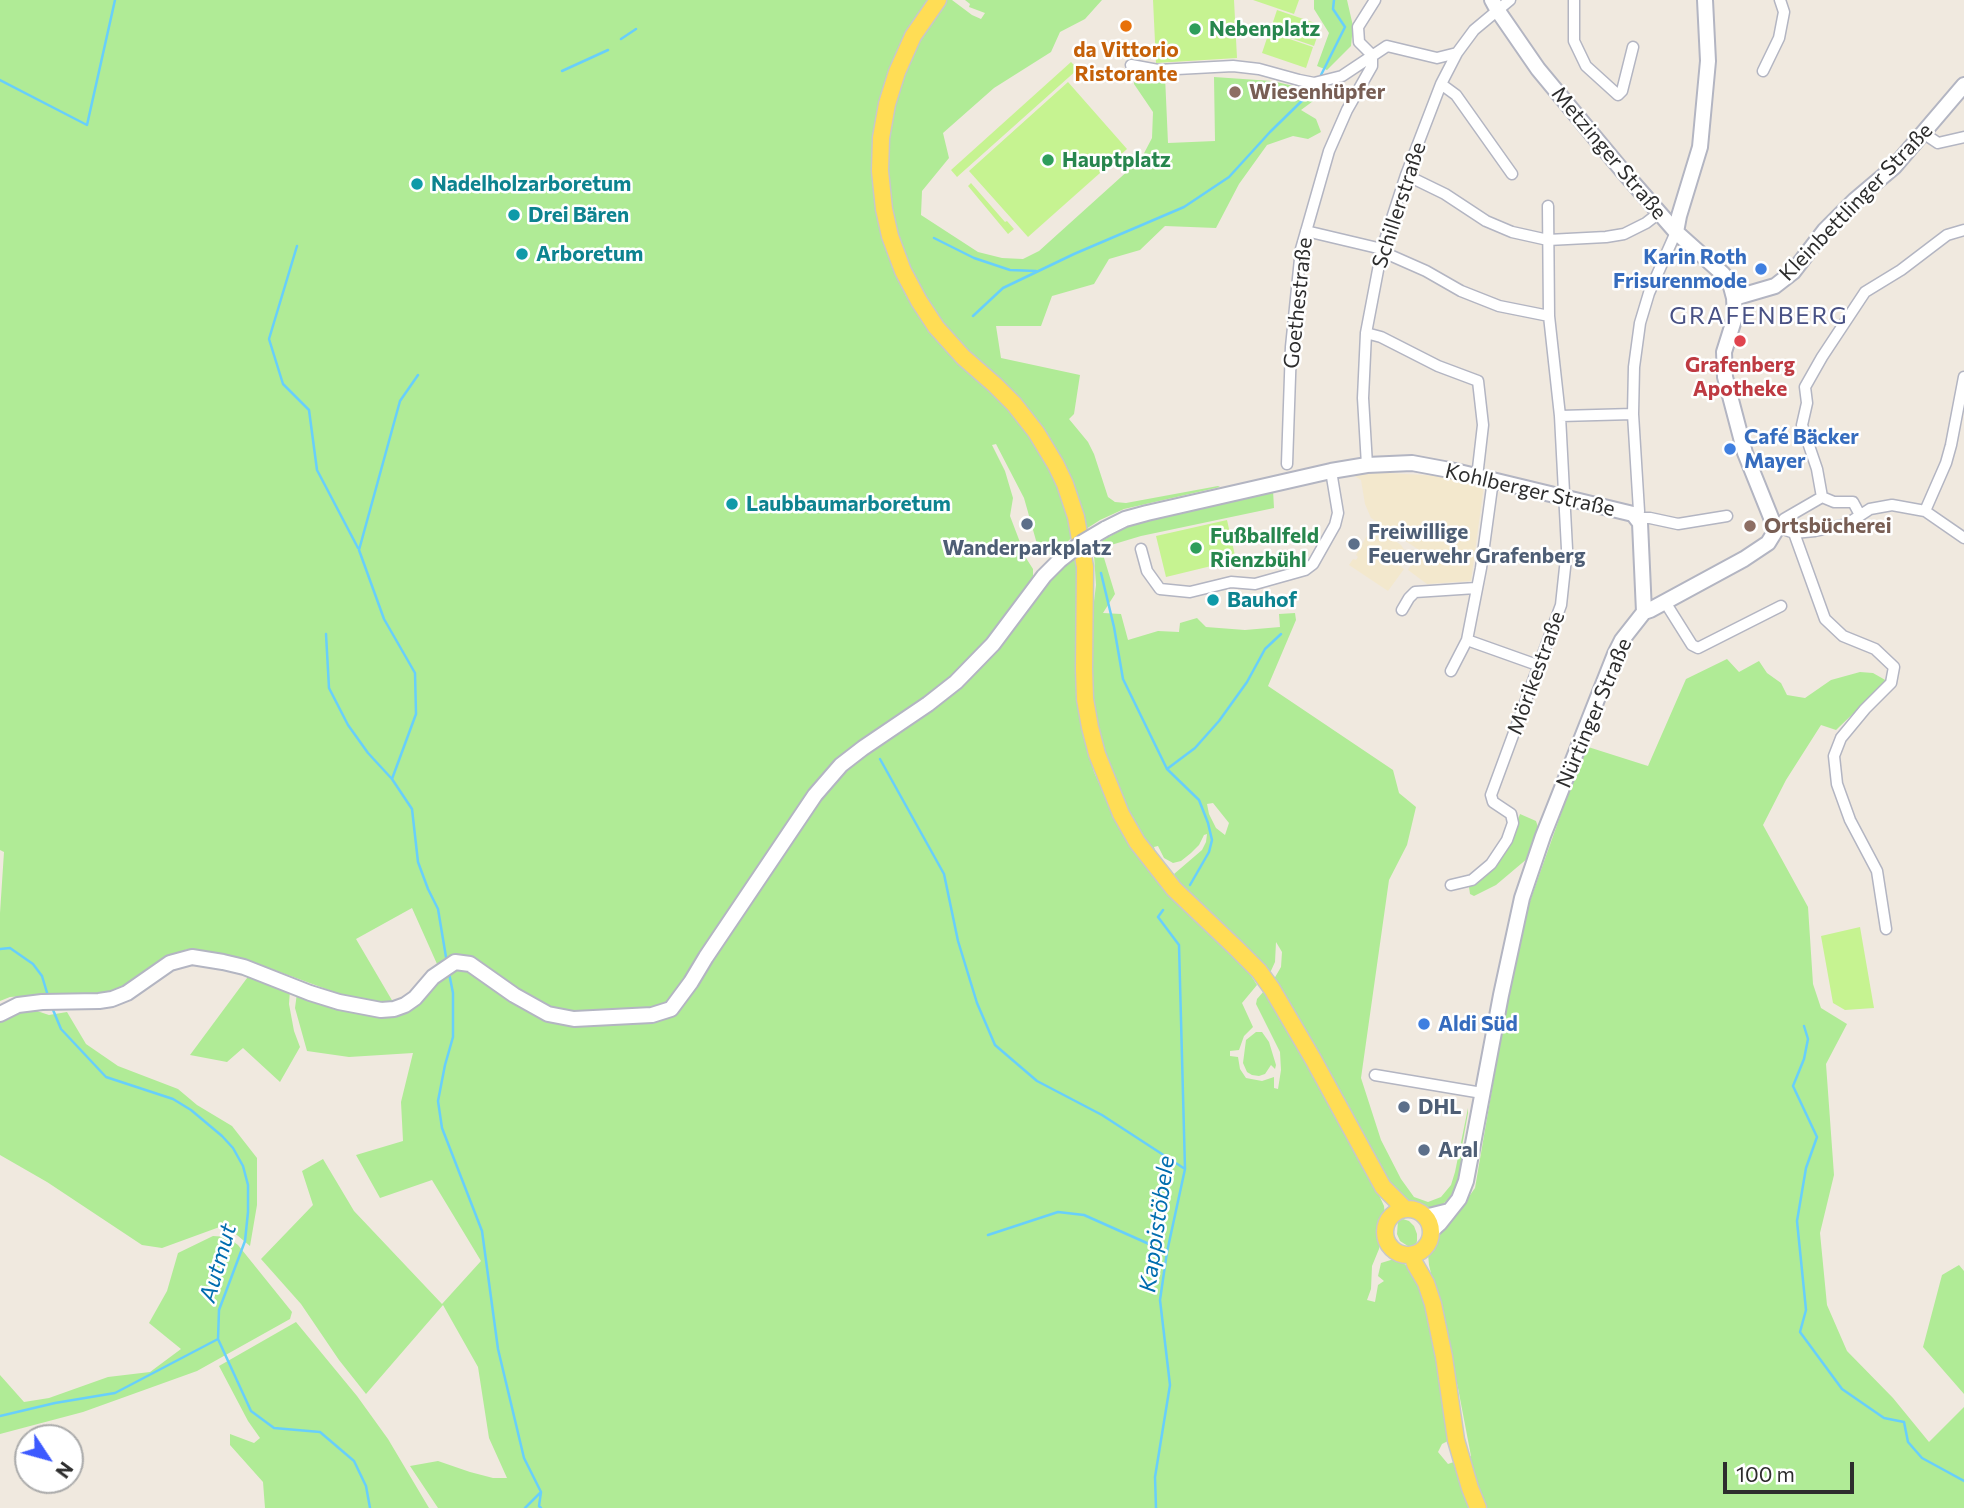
<!DOCTYPE html>
<meta charset="utf-8">
<style>
body{margin:0}
#map{position:relative;width:1964px;height:1508px;overflow:hidden;background:#f0e9df;font-family:Commissioner,sans-serif}
canvas{display:block}
.north{position:absolute;left:14px;top:1424px;width:70px;height:70px;box-sizing:border-box;background:#fff;border:2px solid #ababab;border-radius:50%;rotate:126deg;font-size:19px;font-weight:700;line-height:28px;text-align:center;color:#2d2d2d}
.north::after{content:'';display:block;margin:auto;width:24px;height:32px;background:#3d5aff;clip-path:polygon(50% 0,100% 100%,50% 72%,0 100%)}
.scale{position:absolute;left:1723px;top:1462px;width:131px;height:32px;box-sizing:border-box;border:4px solid #2d2d2d;border-top:0;padding-left:9px;font-size:21px;line-height:24px;white-space:nowrap;color:#2d2d2d;-webkit-text-stroke:5px #fff;paint-order:stroke}
</style>
<div id="map">
<canvas width="1964" height="1508"></canvas>
<div class="north">N</div>
<div class="scale">100 m</div>
</div>
<script>
const ctx = document.querySelector('canvas').getContext('2d');
ctx.lineJoin = 'round';
function fillPath(path, color) { ctx.fillStyle = color; ctx.fill(path, 'evenodd'); }
const poly = rows => new Path2D(rows.map(r => 'M' + r).join(''));
function strokePath(path, color, width, dash) { ctx.strokeStyle = color; ctx.lineWidth = width; ctx.lineCap = dash ? 'butt' : 'round'; ctx.setLineDash(dash || []); ctx.stroke(path); }
function write(font, color, halo, rows, align = 'center') {
  ctx.font = font + ' Commissioner,sans-serif'; ctx.lineWidth = 5; ctx.setLineDash([]); ctx.textBaseline = 'middle'; ctx.strokeStyle = halo; ctx.fillStyle = color; for (const [text, x, y, turn = 0] of rows) {
    ctx.save(); ctx.translate(x, y); ctx.rotate((+turn || 0) * Math.PI / 180); ctx.textAlign = isNaN(turn) ? turn : align; if (halo) ctx.strokeText(text, 0, 0); ctx.fillText(text, 0, 0); ctx.restore();
  }
}
const education = poly([
 [1372,472,1440,476,1484,485,1471,581,1427,584,1408,570,1419,550,1371,518,1365,504,1361,480,1353,475],
 [1373,525,1401,545,1408,556,1401,567,1404,569,1388,591,1349,565,1353,559,1356,560,1358,557,1356,555]
]);
const green = poly([
 [0,0,930,0,875,134,872,164,875,201,880,229,891,263,906,296,926,326,1018,419,1048,464,1064,499,1074,536,1054,553,1047,555,1042,555,1038,552,1035,546,1037,544,1024,498,996,444,992,445,1005,471,1013,498,1010,516,1026,558,1033,569,1033,576,1030,582,1001,623,1077,556,1085,735,1094,772,1115,818,1132,848,1158,882,1246,968,1257,985,1242,1003,1253,1027,1244,1036,1239,1050,1230,1051,1230,1056,1238,1057,1240,1069,1246,1078,1262,1081,1274,1077,1274,1088,1278,1089,1281,1070,1280,1052,1256,1004,1257,999,1264,991,1283,1019,1370,1175,1384,1206,1385,1215,1380,1231,1381,1241,1379,1249,1372,1266,1371,1289,1367,1300,1375,1302,1378,1285,1384,1281,1378,1276,1381,1263,1394,1259,1400,1260,1412,1271,1423,1299,1431,1332,1450,1440,1442,1444,1438,1452,1448,1464,1471,1456,1458,1388,1429,1265,1428,1254,1437,1236,1456,1215,1475,1188,1519,932,1585,746,1648,766,1686,679,1727,659,1739,672,1759,661,1767,673,1781,683,1787,695,1805,698,1831,680,1860,672,1873,673,1887,681,1836,730,1821,725,1786,780,1763,825,1808,907,1813,984,1821,1008,1847,1024,1826,1064,1834,1175,1820,1233,1827,1305,1847,1351,1893,1398,1929,1442,1964,1407,1964,1508,438,1508,410,1466,438,1461,470,1472,493,1478,507,1478,489,1438,478,1367,443,1305,366,1394,339,1360,301,1304,261,1259,313,1205,302,1171,323,1159,354,1211,442,1304,481,1261,432,1180,380,1198,356,1155,403,1141,401,1102,413,1053,349,1057,307,1051,295,1008,297,993,385,1015,409,1011,426,997,439,980,437,964,412,908,356,939,393,1002,356,1000,258,964,209,952,187,949,150,969,118,989,100,994,63,993,10,997,0,1001,0,913,4,852,0,850],
 [946,0,952,0,972,15,981,19,985,13,969,7,970,4,965,0,1102,0,1085,19,1060,32,1051,52,994,88,943,133,949,158,922,191,921,215,978,252,1002,258,1023,259,1039,251,1141,159,1152,138,1153,112,1134,84,1134,72,1165,76,1168,143,1215,141,1214,77,1272,81,1324,93,1301,110,1316,119,1321,132,1308,139,1293,136,1267,145,1239,184,1216,228,1165,226,1140,250,1109,259,1094,284,1052,296,1041,326,996,326,1001,358,1080,375,1074,414,1069,419,1088,442,1094,454,1108,497,1115,502,1126,503,1218,486,1220,487,1124,509,1100,520,1086,529,1082,511,982,364,961,345,930,306,906,261,896,231,891,212,886,157,893,107,902,76,913,51,933,18],
 [1314,0,1347,0,1353,26,1351,46,1327,70,1317,66,1329,33,1314,9],
 [1273,490,1274,508,1141,536,1101,548,1115,594,1103,613,1121,614,1128,640,1158,631,1179,632,1180,623,1197,618,1206,627,1245,630,1280,627,1279,614,1295,613,1296,620,1268,686,1393,770,1399,793,1416,807,1407,845,1389,880,1361,1078,1381,1140,1401,1179,1414,1197,1428,1202,1441,1197,1451,1185,1455,1172,1468,1108,1468,1113,1462,1146,1461,1173,1456,1188,1448,1200,1439,1207,1425,1211,1409,1206,1392,1185,1375,1158,1298,1017,1274,979,1281,967,1282,952,1276,942,1275,962,1270,973,1234,935,1179,884,1174,874,1202,850,1206,842,1207,834,1204,835,1199,845,1191,853,1181,861,1173,863,1164,858,1158,846,1154,847,1158,858,1130,819,1102,752,1093,714,1090,668,1091,626,1096,585,1094,555,1091,547,1130,525],
 [1213,803,1229,823,1225,835,1216,828,1209,814,1207,804],
 [1520,814,1536,821,1538,827,1528,858,1496,885,1474,896,1470,894,1469,887,1481,878,1513,833],
 [250,974,290,990,289,1004,294,1031,300,1047,280,1082,243,1048,227,1062,190,1055],
 [28,1008,49,1015,67,1012,86,1044,118,1066,178,1089,197,1105,232,1126,257,1158,257,1205,250,1246,225,1225,162,1248,142,1245,47,1182,0,1155,0,1022,9,1014],
 [1256,1032,1262,1032,1269,1042,1276,1065,1275,1069,1271,1065,1265,1074,1259,1076,1252,1075,1247,1072,1243,1063,1246,1040],
 [1403,1219,1409,1221,1414,1226,1417,1234,1417,1241,1415,1247,1411,1248,1400,1241,1397,1234,1398,1221],
 [213,1236,227,1237,238,1245,292,1312,290,1319,197,1371,83,1412,0,1434,0,1375,24,1402,49,1398,108,1377,150,1372,181,1349,149,1323,167,1291,178,1253],
 [1959,1265,1964,1271,1964,1394,1923,1347,1942,1275],
 [296,1322,357,1396,388,1439,429,1508,265,1508,263,1482,230,1445,230,1434,254,1443,260,1438,248,1421,219,1366]
]);
const pitch = poly([
 [1153,0,1234,0,1237,58,1156,63],
 [1253,0,1299,0,1294,14],
 [1277,10,1321,25,1314,46,1270,31],
 [1269,32,1313,47,1306,68,1262,53],
 [1071,62,1078,69,957,177,951,170],
 [1068,82,1127,149,1028,237,969,171],
 [971,183,1005,222,1007,221,1014,229,1008,234,968,186],
 [1227,520,1236,560,1166,577,1156,536],
 [1860,927,1874,1008,1845,1010,1833,1003,1821,936]
]);
const stream = poly([
 [621,39,636,29],
 [562,71,608,50],
 [1321,75,1345,27,1333,9,1334,0],
 [0,80,87,125,115,0],
 [934,238,974,258,1010,270,1036,271],
 [297,246,269,339,283,384,309,410,317,470,358,548],
 [973,316,1003,288,1074,254,1184,207,1229,177,1270,132,1312,91],
 [1101,573,1114,627,1123,679,1167,769,1199,800,1208,823,1212,840,1209,852,1190,885],
 [326,634,329,688,348,725,368,753,392,779,412,809,418,862,428,889,438,909,447,963],
 [880,759,944,874,958,941,977,1003,995,1045,1037,1081,1102,1115,1185,1169],
 [1167,769,1195,748,1219,721,1247,682,1265,649,1281,634],
 [392,779,416,714,415,673,384,619,359,550,400,401,418,375],
 [0,949,10,948,33,964,42,976,48,996],
 [449,973,453,993,453,1037,445,1065,438,1101,442,1128,482,1231,498,1349,524,1458,541,1492,539,1506,541,1508],
 [51,1005,61,1029,106,1077,173,1099,191,1110,222,1136,233,1148,243,1166,248,1185,248,1212,245,1241,219,1310,218,1339,251,1411,274,1428,320,1432,354,1461,366,1486,370,1508],
 [1804,1026,1808,1039,1804,1059,1793,1086,1817,1137,1806,1168,1797,1221,1806,1310,1800,1332,1842,1389,1884,1418,1904,1422,1908,1442,1922,1458,1964,1481],
 [988,1235,1058,1212,1084,1215,1167,1252],
 [0,1416,55,1403,115,1393,218,1339],
 [525,1508,540,1493],
 [1156,1508,1155,1477,1170,1385,1160,1300,1167,1252,1185,1169,1179,945,1158,917,1163,910]
]);
const street = poly([
 [1574,0,1574,41,1586,66,1618,95,1622,91,1633,47],
 [1131,65,1158,70,1233,66,1259,69,1299,80,1314,83,1342,76,1387,46,1437,58,1457,53],
 [1763,71,1779,38,1784,12,1780,0],
 [1441,84,1456,95,1512,174],
 [1923,133,1938,143,1964,137],
 [1406,175,1445,194,1486,221,1512,232,1548,240,1606,237,1624,234,1646,223,1659,213],
 [1306,231,1382,249,1392,256,1426,271,1461,291,1499,306,1549,316],
 [1676,232,1649,293,1640,323,1634,367,1633,414,1639,511,1638,518,1650,518,1678,524,1727,516],
 [1366,333,1381,337,1438,366,1478,381,1483,425,1477,477],
 [1560,416,1633,414],
 [1287,464,1291,347,1301,249,1329,151,1347,110,1372,66,1372,55,1359,42,1358,27,1375,0],
 [1367,465,1363,398,1366,333,1382,249,1406,175,1441,84,1457,53,1474,30,1510,0],
 [1925,511,1946,463,1951,445,1964,377],
 [1860,515,1853,502,1834,502,1822,497,1817,469,1802,425,1807,403,1805,387,1822,357,1865,292,1901,270,1947,235,1964,230],
 [1783,529,1784,519,1822,497],
 [1776,530,1783,529,1794,533,1815,531,1847,524,1870,509,1892,505,1925,511,1964,538],
 [1794,533,1825,619,1843,636,1875,649,1894,667,1891,683,1865,709,1841,738,1834,756,1837,784,1850,820,1877,871,1886,929],
 [1141,549,1147,571,1160,589,1190,592,1231,582,1255,584,1305,570,1313,564,1335,525,1338,513,1331,471],
 [1665,602,1692,645,1698,648,1781,606],
 [1402,610,1409,598,1415,592,1476,588],
 [1467,640,1540,666],
 [1451,671,1467,640,1481,568,1493,480],
 [1451,885,1472,880,1491,864,1507,840,1513,823,1511,814,1493,802,1491,795,1561,605,1567,549,1560,416,1549,316,1548,206],
 [1375,1075,1482,1093]
]);
const secondary = poly([
 [1676,232,1679,216,1700,147,1708,61,1705,0],
 [1734,298,1775,286,1793,272,1825,230,1855,200,1894,167,1964,85],
 [1105,529,1125,519,1147,513,1331,471,1367,465,1412,463,1455,471,1633,514,1640,523,1644,612],
 [0,1014,18,1005,42,1002,99,1001,112,999,127,993,170,963,192,957,223,962,244,967,310,993,339,1002,381,1010,394,1009,405,1005,415,998,433,977,455,962,470,964,514,995,548,1014,574,1019,652,1015,671,1009,691,982,706,957,815,795,841,765,863,748,928,704,956,682,993,644,1044,576,1060,560],
 [1425,1217,1449,1211],
 [1431,1231,1440,1223,1459,1199,1466,1181,1501,995,1522,898,1543,836,1615,654,1622,640,1644,612,1650,610,1744,559,1768,543,1776,530,1745,453,1725,377,1724,352,1735,317,1734,298,1730,283,1723,274,1676,232,1621,169,1538,69,1498,11,1492,0]
]);
const primary = poly([
 [938,0,913,36,897,72,887,104,881,138,880,171,884,209,890,236,903,271,919,301,936,327,963,357,995,385,1014,404,1036,432,1056,465,1065,484,1076,517,1085,567,1084,669,1085,699,1090,727,1097,754,1121,814,1137,842,1174,889,1236,948,1259,971,1272,989,1313,1059,1383,1187,1405,1209],
 '1385 1232a23 23 0 1 1 46 0a23 23 0 1 1-46 0Z',
 [1412,1255,1415,1264,1426,1283,1433,1304,1444,1357,1456,1440,1470,1488,1478,1508]
]);
const secondaryBridge = poly([
 [1060,560,1083,542,1105,529]
]);
const markers = [
 [1126,26,7,"#e8710a"],
 [1195,29,7,"#2e9e5b"],
 [1235,92,7,"#8d6e63"],
 [1048,160,7,"#2e9e5b"],
 [417,184,7,"#0f9aa8"],
 [514,215,7,"#0f9aa8"],
 [522,254,7,"#0f9aa8"],
 [1761,269,7,"#3f7fe0"],
 [1740,341,7,"#e0444e"],
 [1730,449,7,"#3f7fe0"],
 [732,504,7,"#0f9aa8"],
 [1027,524,7,"#5c6f8a"],
 [1750,526,7,"#8d6e63"],
 [1354,544,7,"#5c6f8a"],
 [1196,548,7,"#2e9e5b"],
 [1213,600,7,"#0f9aa8"],
 [1424,1024,7,"#3f7fe0"],
 [1404,1107,7,"#5c6f8a"],
 [1424,1150,7,"#5c6f8a"]
];
const leisureNames = [
 ["Nebenplatz",1209,29],
 ["Hauptplatz",1062,160],
 ["Fußballfeld",1210,536],
 ["Rienzbühl",1210,560]
];
const foodNames = [
 ["da Vittorio",1126,50],
 ["Ristorante",1126,74]
];
const educationNames = [
 ["Wiesenhüpfer",1249,92],
 ["Ortsbücherei",1764,526]
];
const streetNames = [
 ["Metzinger Straße",1609,153,50],
 ["Kleinbettlinger Straße",1856,202,-46],
 ["Schillerstraße",1399,205,-72],
 ["Goethestraße",1298,303,-84],
 ["Kohlberger Straße",1530,490,13],
 ["Mörikestraße",1536,673,-70],
 ["Nürtinger Straße",1594,713,-67]
];
const cultureNames = [
 ["Nadelholzarboretum",431,184],
 ["Drei Bären",528,215],
 ["Arboretum",536,254],
 ["Laubbaumarboretum",746,504],
 ["Bauhof",1227,600]
];
const shopNames = [
 ["Karin Roth",1747,257,"right"],
 ["Frisurenmode",1747,281,"right"],
 ["Café Bäcker",1744,437],
 ["Mayer",1744,461],
 ["Aldi Süd",1438,1024]
];
const healthNames = [
 ["Grafenberg",1740,365],
 ["Apotheke",1740,389]
];
const serviceNames = [
 ["Freiwillige",1368,532],
 ["Feuerwehr Grafenberg",1368,556],
 ["Wanderparkplatz",1027,548,"center"],
 ["DHL",1418,1107],
 ["Aral",1438,1150]
];
const waterNames = [
 ["Kappistöbele",1157,1224,-82],
 ["Autmut",218,1263,-74]
];
const quarterNames = [
 ["GRAFENBERG",1759,316]
];
fillPath(education, '#f3e8cd');
fillPath(green, '#b0eb96');
fillPath(pitch, '#c6f391');
strokePath(stream, '#68cffb', 2.5);
strokePath(street, '#b3b5c2', 13);
strokePath(secondary, '#b3b5c2', 18);
strokePath(primary, '#c8c8c8', 19);
strokePath(street, '#fff', 10);
strokePath(secondary, '#fff', 14);
strokePath(primary, '#fd5', 16);
strokePath(secondaryBridge, '#b3b5c2', 18, []);
strokePath(secondaryBridge, '#fff', 14);
for (const [x, y, r, color] of markers) { const dot = new Path2D(); dot.arc(x, y, r, 0, 2 * Math.PI); ctx.fillStyle = color; ctx.fill(dot); strokePath(dot, '#fff', 2.5); }
write('bold 21px', '#27864d', '#fff', leisureNames, 'left');
write('bold 21px', '#c56008', '#fff', foodNames);
write('bold 21px', '#785e54', '#fff', educationNames, 'left');
write('21px', '#2d2d2d', '#fff', streetNames);
write('bold 21px', '#0d838f', '#fff', cultureNames, 'left');
write('bold 21px', '#366cbe', '#fff', shopNames, 'left');
write('bold 21px', '#be3a42', '#fff', healthNames);
write('bold 21px', '#4e5e75', '#fff', serviceNames, 'left');
write('italic 23px', '#006daf', '#fff', waterNames);
ctx.letterSpacing = '2px';
write('24px', '#485184', '#fff', quarterNames);
ctx.letterSpacing = '0px';
</script>
